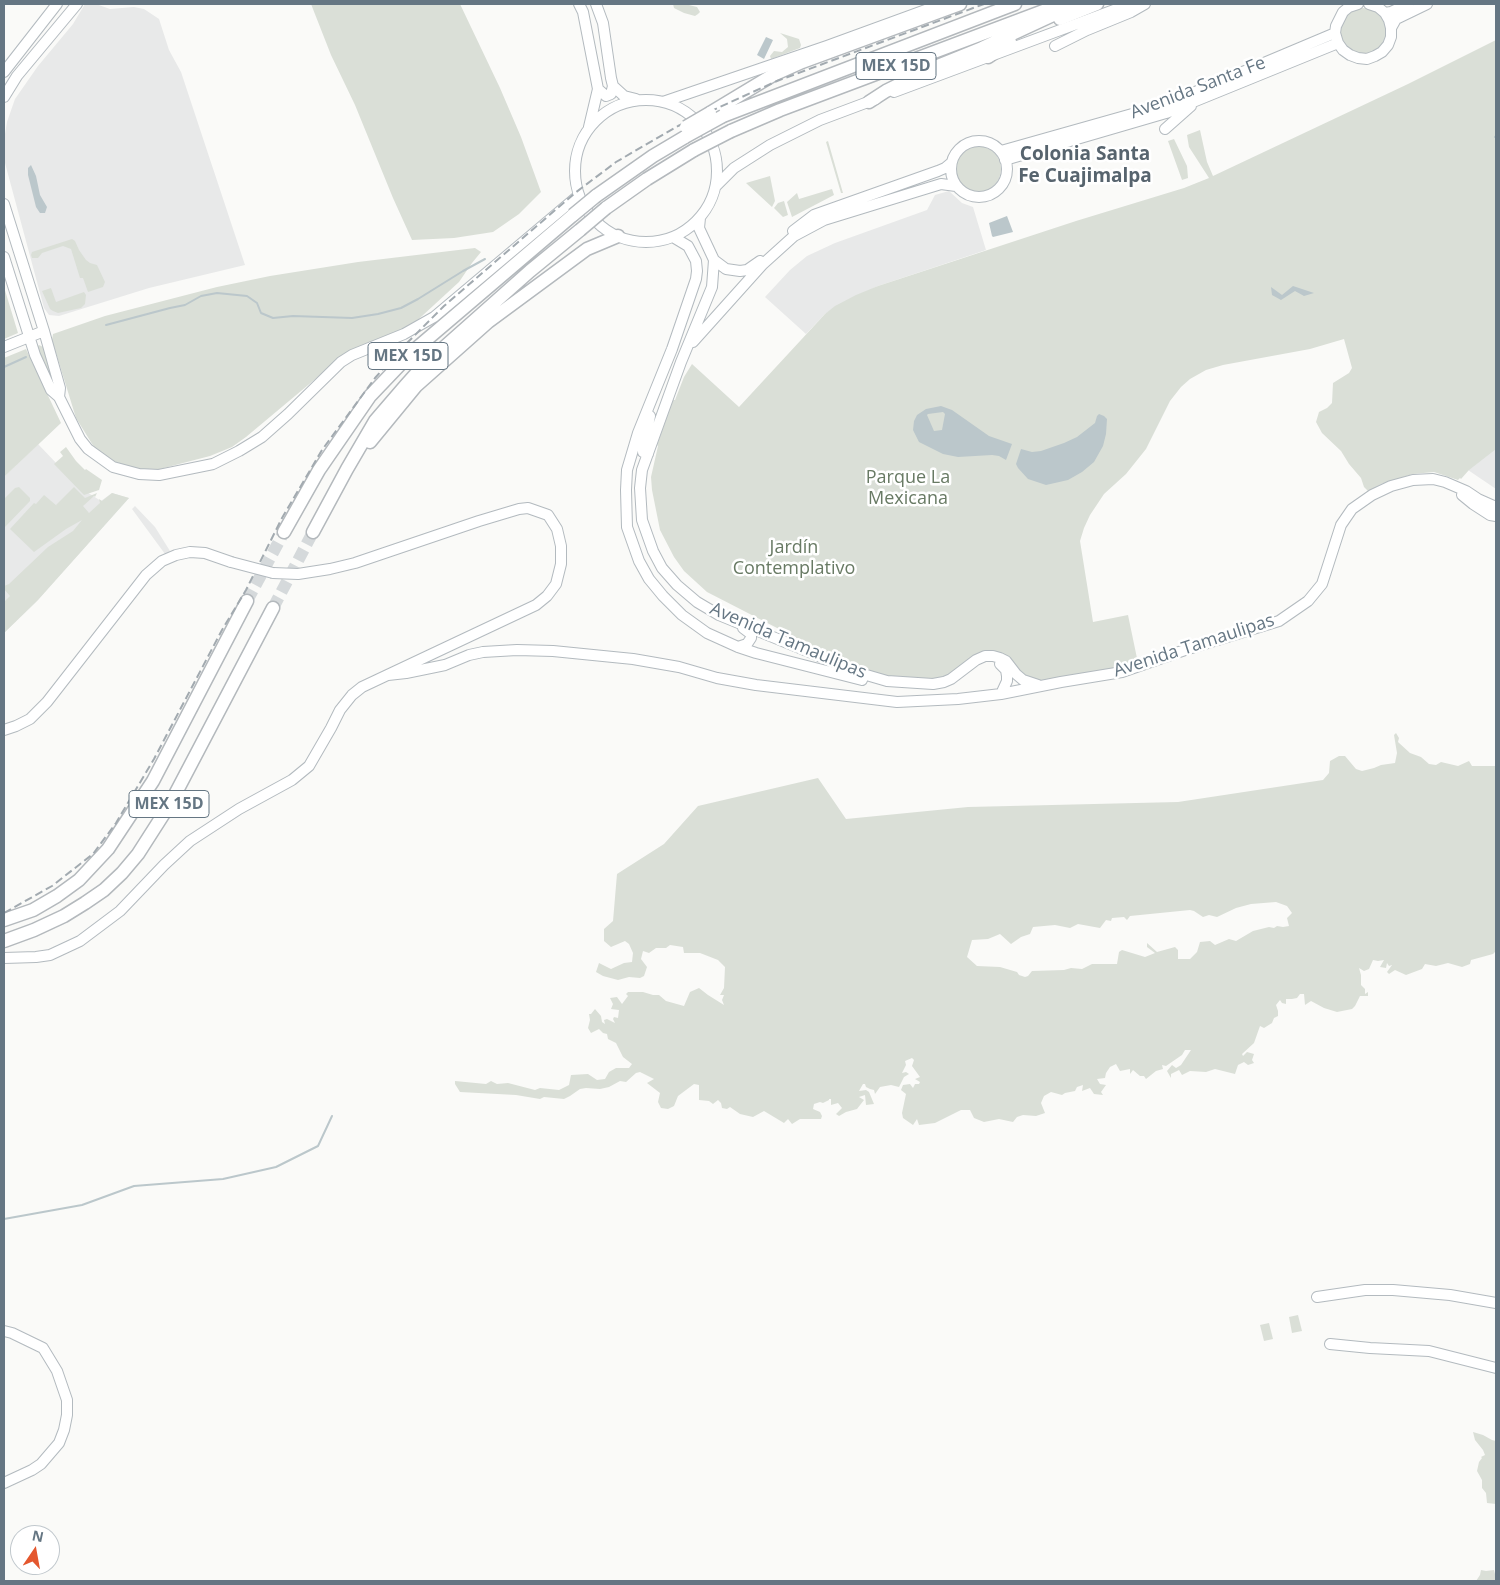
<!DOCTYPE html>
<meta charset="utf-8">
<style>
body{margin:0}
#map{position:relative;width:1500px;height:1585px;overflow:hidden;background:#fafaf8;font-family:"Open Sans",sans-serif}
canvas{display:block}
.frame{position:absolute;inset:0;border:5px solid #657683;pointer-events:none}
.north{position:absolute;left:10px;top:1525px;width:50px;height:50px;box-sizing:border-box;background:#fff;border:1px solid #c1c8cd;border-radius:50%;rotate:12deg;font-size:14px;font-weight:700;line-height:20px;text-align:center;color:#657683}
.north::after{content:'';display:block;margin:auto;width:18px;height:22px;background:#e4572e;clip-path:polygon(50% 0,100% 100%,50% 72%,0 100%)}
</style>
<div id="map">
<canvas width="1500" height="1585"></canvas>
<div class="frame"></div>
<div class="north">N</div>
</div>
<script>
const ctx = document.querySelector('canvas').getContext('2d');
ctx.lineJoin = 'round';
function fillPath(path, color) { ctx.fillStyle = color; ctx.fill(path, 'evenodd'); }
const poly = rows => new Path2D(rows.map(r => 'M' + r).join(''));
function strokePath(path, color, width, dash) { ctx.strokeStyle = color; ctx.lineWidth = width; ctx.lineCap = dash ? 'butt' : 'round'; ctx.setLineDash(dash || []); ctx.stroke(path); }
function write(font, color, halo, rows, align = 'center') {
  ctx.font = font + ' "Open Sans",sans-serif'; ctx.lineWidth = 5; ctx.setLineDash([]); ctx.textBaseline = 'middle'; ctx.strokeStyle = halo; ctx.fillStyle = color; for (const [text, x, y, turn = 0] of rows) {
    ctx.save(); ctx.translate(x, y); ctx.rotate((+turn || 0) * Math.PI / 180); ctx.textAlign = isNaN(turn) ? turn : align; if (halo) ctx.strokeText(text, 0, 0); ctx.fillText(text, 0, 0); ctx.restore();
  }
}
const built = poly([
 [85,4,96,4,110,9,134,7,144,9,159,19,169,50,181,72,245,265,149,288,59,316,49,315,44,308,5,163,4,140,7,122,15,99,38,66,73,24],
 [949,191,962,203,973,207,986,250,878,286,825,314,806,334,765,297,790,270,807,256,835,243,927,210,935,195],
 [1496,437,1496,489,1468,470],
 [38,444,80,488,90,494,101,501,112,493,129,498,36,602,4,633,4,477],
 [135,506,155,527,170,551,165,554,132,509]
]);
const green = poly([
 [311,4,460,4,500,88,521,137,541,192,519,214,493,232,454,238,412,240,393,198,355,105,331,55],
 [673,4,685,4,697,7,700,12,698,14,695,16,684,13,674,8],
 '1340 31a23 23 0 1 1 46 0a23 23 0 1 1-46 0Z',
 [780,33,799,39,801,45,800,48,771,59,770,56,774,51,782,52,788,47,787,39],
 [1496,40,1496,449,1469,470,1461,479,1460,478,1458,480,1434,472,1413,474,1381,484,1368,491,1364,487,1361,478,1349,464,1341,451,1322,433,1316,422,1319,412,1327,408,1332,403,1333,383,1349,373,1352,368,1344,339,1310,349,1223,365,1206,370,1190,379,1181,387,1170,401,1146,449,1126,474,1104,494,1090,515,1084,528,1080,541,1093,622,1128,615,1138,663,1093,675,1031,682,997,655,943,680,896,679,849,665,707,592,684,571,674,557,660,530,652,490,651,477,658,446,657,445,673,400,675,400,684,377,692,364,739,407,825,314,835,306,856,295,878,286,1076,221,1184,188,1209,178,1189,147,1187,135,1200,130,1207,162,1213,176,1408,84],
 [1174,139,1187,166,1188,178,1182,180,1168,141],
 [828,141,843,193,841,193,826,142],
 '955 169a23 23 0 1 1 46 0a23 23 0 1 1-46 0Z',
 [770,176,775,201,772,207,746,183],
 [832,189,834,195,792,217,787,202,797,193,799,199],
 [784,201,788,215,783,217,774,208,778,203],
 [72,239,75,241,79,250,86,260,90,263,97,265,105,282,103,287,88,292,83,278,80,278,71,249,63,246,42,253,38,258,32,258,31,255,32,252,38,250],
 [475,248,481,252,472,263,459,282,409,328,338,360,246,437,232,447,210,456,160,469,140,469,131,467,113,461,94,447,76,418,52,340,53,334,105,316,217,287,270,276,358,262],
 [4,287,18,333,4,339],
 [51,288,56,302,84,292,86,295,85,304,81,308,58,313,53,311,50,309,42,291],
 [39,345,43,347,56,390,37,347],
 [26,349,61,423,4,477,4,358],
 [66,447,76,461,85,470,86,469,102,480,99,490,84,495,54,464,63,456,60,452],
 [19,487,30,498,30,501,4,528,4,499,15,488],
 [74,487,85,498,97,493,95,497,94,496,83,506,89,513,100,503,99,499,102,501,112,493,129,498,38,600,4,633,4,602,10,596,4,589,4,586,9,584,48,547,73,531,82,520,66,529,34,552,10,529,34,503,36,504,44,495,57,506,56,505],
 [1396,733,1399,738,1398,742,1410,753,1421,757,1429,764,1436,765,1441,762,1458,766,1469,761,1472,766,1496,766,1496,951,1493,954,1471,960,1470,964,1462,967,1448,963,1436,966,1425,964,1422,969,1406,975,1395,970,1389,974,1387,972,1392,965,1389,966,1387,963,1386,968,1380,967,1384,960,1378,961,1373,960,1369,969,1364,971,1359,968,1361,975,1361,985,1365,989,1365,994,1368,992,1368,996,1360,996,1355,1006,1352,1009,1337,1012,1324,1008,1311,1001,1305,1005,1304,994,1300,994,1297,998,1292,999,1286,999,1286,1004,1282,1003,1280,1000,1276,1005,1278,1011,1278,1016,1274,1018,1272,1023,1264,1028,1260,1026,1254,1043,1242,1054,1243,1056,1247,1052,1254,1054,1252,1060,1254,1063,1248,1065,1244,1062,1238,1065,1235,1074,1215,1069,1206,1072,1190,1071,1182,1075,1179,1070,1171,1074,1171,1078,1167,1071,1172,1065,1176,1068,1181,1065,1191,1050,1185,1050,1182,1055,1166,1066,1162,1065,1163,1069,1156,1071,1146,1079,1144,1076,1140,1076,1133,1070,1130,1074,1130,1069,1120,1071,1116,1064,1110,1067,1106,1073,1105,1078,1097,1079,1100,1084,1106,1085,1101,1092,1103,1095,1094,1094,1090,1088,1082,1091,1083,1085,1077,1087,1075,1091,1065,1093,1062,1095,1051,1092,1044,1096,1041,1103,1045,1113,1036,1116,1023,1115,1017,1117,1013,1122,999,1119,984,1122,974,1118,970,1110,961,1110,935,1123,919,1125,917,1119,913,1125,903,1118,902,1113,906,1094,901,1090,903,1085,910,1084,913,1088,915,1084,919,1084,920,1082,915,1079,920,1077,912,1066,914,1060,912,1058,905,1061,906,1065,902,1073,906,1072,909,1074,904,1077,899,1087,891,1085,880,1087,875,1094,874,1090,870,1089,866,1087,865,1084,863,1084,859,1091,866,1090,869,1092,874,1104,866,1105,865,1095,859,1097,864,1100,857,1109,846,1112,839,1116,836,1114,842,1108,838,1103,831,1105,831,1099,829,1099,829,1100,823,1103,820,1102,814,1104,813,1109,820,1112,822,1116,821,1119,800,1119,792,1124,788,1119,784,1123,764,1111,753,1117,740,1114,730,1107,727,1109,722,1108,721,1103,718,1100,713,1104,709,1101,699,1100,699,1085,694,1084,678,1096,674,1106,668,1109,661,1108,658,1102,660,1093,647,1083,654,1079,640,1072,636,1073,626,1082,620,1081,609,1087,600,1089,586,1088,580,1089,570,1096,564,1099,544,1097,540,1099,516,1095,460,1092,455,1084,455,1081,486,1084,491,1081,497,1084,508,1083,535,1090,540,1088,559,1090,569,1085,571,1075,588,1074,597,1080,605,1079,609,1072,616,1068,629,1068,632,1064,623,1057,616,1043,608,1039,607,1034,603,1033,599,1029,591,1033,588,1028,590,1020,589,1014,591,1014,595,1009,601,1016,602,1022,605,1024,604,1020,607,1019,615,1023,613,1019,614,1017,618,1018,619,1010,611,1009,613,1004,610,998,617,997,622,1004,628,996,626,994,628,992,643,992,653,995,659,995,666,1001,684,1006,690,992,699,988,708,995,724,1005,722,1000,724,995,720,995,724,988,725,967,718,960,700,953,684,953,683,947,670,945,666,948,656,948,649,953,643,951,641,959,647,967,644,976,640,978,629,977,618,980,603,976,596,972,599,963,611,969,624,963,632,962,633,953,629,944,625,941,611,947,604,941,604,929,613,921,617,874,664,844,698,806,818,778,846,819,968,807,1178,802,1323,780,1329,773,1330,761,1339,756,1345,756,1356,769,1362,771,1374,768,1381,765,1395,763,1397,753,1394,735],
 [1276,902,1287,906,1292,913,1287,918,1289,926,1283,927,1277,926,1274,928,1269,927,1253,931,1236,941,1229,939,1215,945,1210,941,1200,942,1197,952,1190,959,1178,959,1178,950,1175,947,1157,952,1147,943,1147,947,1155,953,1145,957,1122,950,1119,952,1117,964,1092,964,1082,969,1071,968,1064,970,1032,971,1028,976,1025,977,1019,975,1017,972,1000,967,977,966,967,957,972,940,988,939,1000,934,1011,944,1021,937,1030,934,1033,927,1055,925,1070,928,1078,924,1100,928,1106,920,1111,921,1112,918,1124,917,1127,920,1130,916,1190,910,1194,911,1203,917,1209,915,1217,917,1236,908,1251,904],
 [1298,1315,1302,1331,1292,1333,1289,1317],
 [1269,1323,1273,1339,1264,1341,1260,1325],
 [1473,1432,1483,1435,1492,1440,1496,1441,1496,1504,1487,1503,1486,1493,1482,1488,1482,1480,1477,1471,1479,1462,1482,1458,1481,1457,1485,1455,1483,1450,1475,1440],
 [1481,1570,1486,1571,1494,1570,1495,1574,1496,1574,1496,1581,1476,1581,1480,1575]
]);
const water = poly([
 [766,37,773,40,764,59,757,55],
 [31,165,36,176,40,195,47,207,45,213,40,213,36,207,28,175,28,168],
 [1007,216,1013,232,993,237,992,236,989,223],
 [1293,286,1314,293,1304,296,1295,291,1281,300,1272,295,1271,287,1282,295],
 [941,406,952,410,989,436,1012,444,1006,460,999,456,992,455,958,457,943,454,919,442,913,430,914,421,917,415,926,409],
 [943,412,945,414,942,430,934,431,927,415,928,414],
 [1099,414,1104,416,1107,419,1106,434,1103,446,1094,462,1082,472,1068,480,1046,485,1028,479,1018,468,1016,464,1021,449,1032,452,1041,451,1064,443,1077,437,1095,423,1097,416]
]);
const stream = poly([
 [1495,137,1496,136],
 [106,325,170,308,185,305,201,296,217,293,247,296,257,303,261,313,273,318,293,316,352,318,378,314,401,308,418,299,463,271,485,259],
 [4,367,26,357],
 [4,1219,82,1205,134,1186,223,1179,276,1167,318,1146,332,1116]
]);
const highwayTunnel = poly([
 [247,601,284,532],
 [273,608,313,532]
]);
const secondary = poly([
 [579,4,583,12,598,89,589,127],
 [596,4,603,23,611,78,613,86,624,96,636,99],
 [1358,4,1349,7,1343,12,1336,26,1335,33,1338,43,1343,50,1350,55,1358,58,1367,59,1375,56,1382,52,1388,45,1391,37,1391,28,1389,20,1385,13,1378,7,1369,4],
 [1385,13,1391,12,1408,4],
 [1391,28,1396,19,1427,4],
 [1055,46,1087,30,1131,12,1145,4],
 [4,72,57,4],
 [598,89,606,96,611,94,613,86],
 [894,92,1130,4],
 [4,97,17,76,77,4],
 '575 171a71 71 0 1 1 142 0a71 71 0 1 1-142 0Z',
 [663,102,827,46,942,4],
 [1165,129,1191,106],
 '951 169a28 28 0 1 1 56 0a28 28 0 1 1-56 0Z',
 [1001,151,1164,105,1335,33],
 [1005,160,1166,113,1338,43],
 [716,186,734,168,770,145,820,120,876,99],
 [4,204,44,331,60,388,59,397],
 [700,218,699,228,714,260,712,287,681,362,642,470,640,488,642,520,653,551,662,568,677,585,697,602,719,615,863,674,887,681,933,684,944,682,951,679,976,660,985,656,993,656,1000,658,1006,661,1016,674,1023,680,1038,685],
 [793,231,814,215,938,171,945,168,951,163],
 [673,237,688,246,696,261,697,271,696,279,672,349,638,433,627,470,626,490,627,527,639,561,649,579,663,596,682,615,707,633,738,647,756,653,862,680],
 [4,257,35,355,51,390,59,397,80,439,88,449,113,467,139,474,159,475,213,464,239,451,262,437,288,414,341,362,352,355,404,334,434,317,579,195],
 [714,260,726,269,740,271,747,270,760,261],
 [693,342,763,264,794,236,824,220,941,184,956,186],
 [4,347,44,331],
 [648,454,643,452,643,450,650,416],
 [1462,495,1473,504,1490,515,1496,516],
 [738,647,747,644,751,638,751,634,743,628],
 [1000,664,1006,670,1007,676,1007,681,1001,694],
 [388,675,406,673,445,665,469,655,483,652,517,650,553,651,633,659,679,667,717,678,756,685,897,702,958,699,1001,694,1061,682,1122,672,1185,650,1279,621,1308,601,1322,584,1341,525,1352,509,1372,495,1391,486,1413,480,1433,479,1445,482,1466,491,1478,499,1496,507],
 [4,730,16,726,30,719,47,702,146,575,162,561,176,555,190,552,205,553,231,562],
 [4,958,36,957,50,955,80,941,120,911,164,865,190,841,239,809,292,780,309,766,331,728,340,710,352,695,362,687,536,605,547,596,556,584,561,564,561,546,557,529,548,515,528,508,519,509,479,521,355,563,330,569,298,574,273,573],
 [1317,1297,1365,1290,1393,1290,1450,1295,1496,1303],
 [4,1331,12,1333,43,1348,57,1371,67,1400,67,1415,64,1430,59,1443,41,1464,32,1470,4,1483],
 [1330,1344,1370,1348,1429,1351,1496,1368]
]);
const highway = poly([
 [1060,19,1097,4],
 [988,57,1010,42],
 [869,102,886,91,935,67,982,48,1066,9,1073,4],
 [710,113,773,75,802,62,960,4],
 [723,116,1015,4],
 [731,131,780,110,1062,4],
 [596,196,653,156,685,137],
 [606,208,647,179,694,150],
 [370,442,416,386,488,322,587,249,618,236],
 [284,532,319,470,370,396,412,352,573,215],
 [313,532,347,469,375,421,406,385,423,366,530,271,580,230],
 [4,920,33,910,57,896,79,880,108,849,153,781,247,601],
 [4,941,34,930,64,916,85,903,104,890,122,873,138,854,170,804,273,608]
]);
const rail = poly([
 [4,913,52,886,93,854,116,823,154,759,222,630,246,590,282,518,322,450,375,378,398,352,444,306,575,193,616,162,678,126,777,81,984,4]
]);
const secondaryBridge = poly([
 [231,562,273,573]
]);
const highwayBridge = poly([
 [686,127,710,113],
 [685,137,723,116],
 [694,150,731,131],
 [573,215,596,196],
 [580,230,606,208]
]);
const shields = [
 [896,66,80],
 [408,356,80],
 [169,804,80]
];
const shieldNames = [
 ["MEX 15D",896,66],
 ["MEX 15D",408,356],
 ["MEX 15D",169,804]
];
const streetNames = [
 ["Avenida Santa Fe",1198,88,-21],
 ["Avenida Tamaulipas",788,641,23],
 ["Avenida Tamaulipas",1194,646,-18]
];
const parkNames = [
 ["Parque La",908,478],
 ["Mexicana",908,499],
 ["Jardín",794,548],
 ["Contemplativo",794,569]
];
const neighbourhoodNames = [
 ["Colonia Santa",1085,155],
 ["Fe Cuajimalpa",1085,177]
];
fillPath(built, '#e8e9e9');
fillPath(green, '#dadfd7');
fillPath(water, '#bbc7cb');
strokePath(stream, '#bbc7cb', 2);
strokePath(highwayTunnel, '#d5d9db', 12, [12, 6]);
strokePath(secondary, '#b3babf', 12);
strokePath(highway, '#b4b9bd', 15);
strokePath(secondary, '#fff', 10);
strokePath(highway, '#fff', 12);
strokePath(rail, '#a2aab0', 2, [8, 4]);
strokePath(secondaryBridge, '#b3babf', 12, []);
strokePath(highwayBridge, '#b4b9bd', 15, []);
strokePath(secondaryBridge, '#fff', 10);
strokePath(highwayBridge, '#fff', 12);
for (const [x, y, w] of shields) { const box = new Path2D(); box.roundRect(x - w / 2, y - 13.5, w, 27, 4); ctx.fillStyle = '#fff'; ctx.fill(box); strokePath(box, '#657683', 1); }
write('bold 16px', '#657683', null, shieldNames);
write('18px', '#657683', '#fff', streetNames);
write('18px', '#687a64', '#fff', parkNames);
write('bold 19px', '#57646e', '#fff', neighbourhoodNames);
</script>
